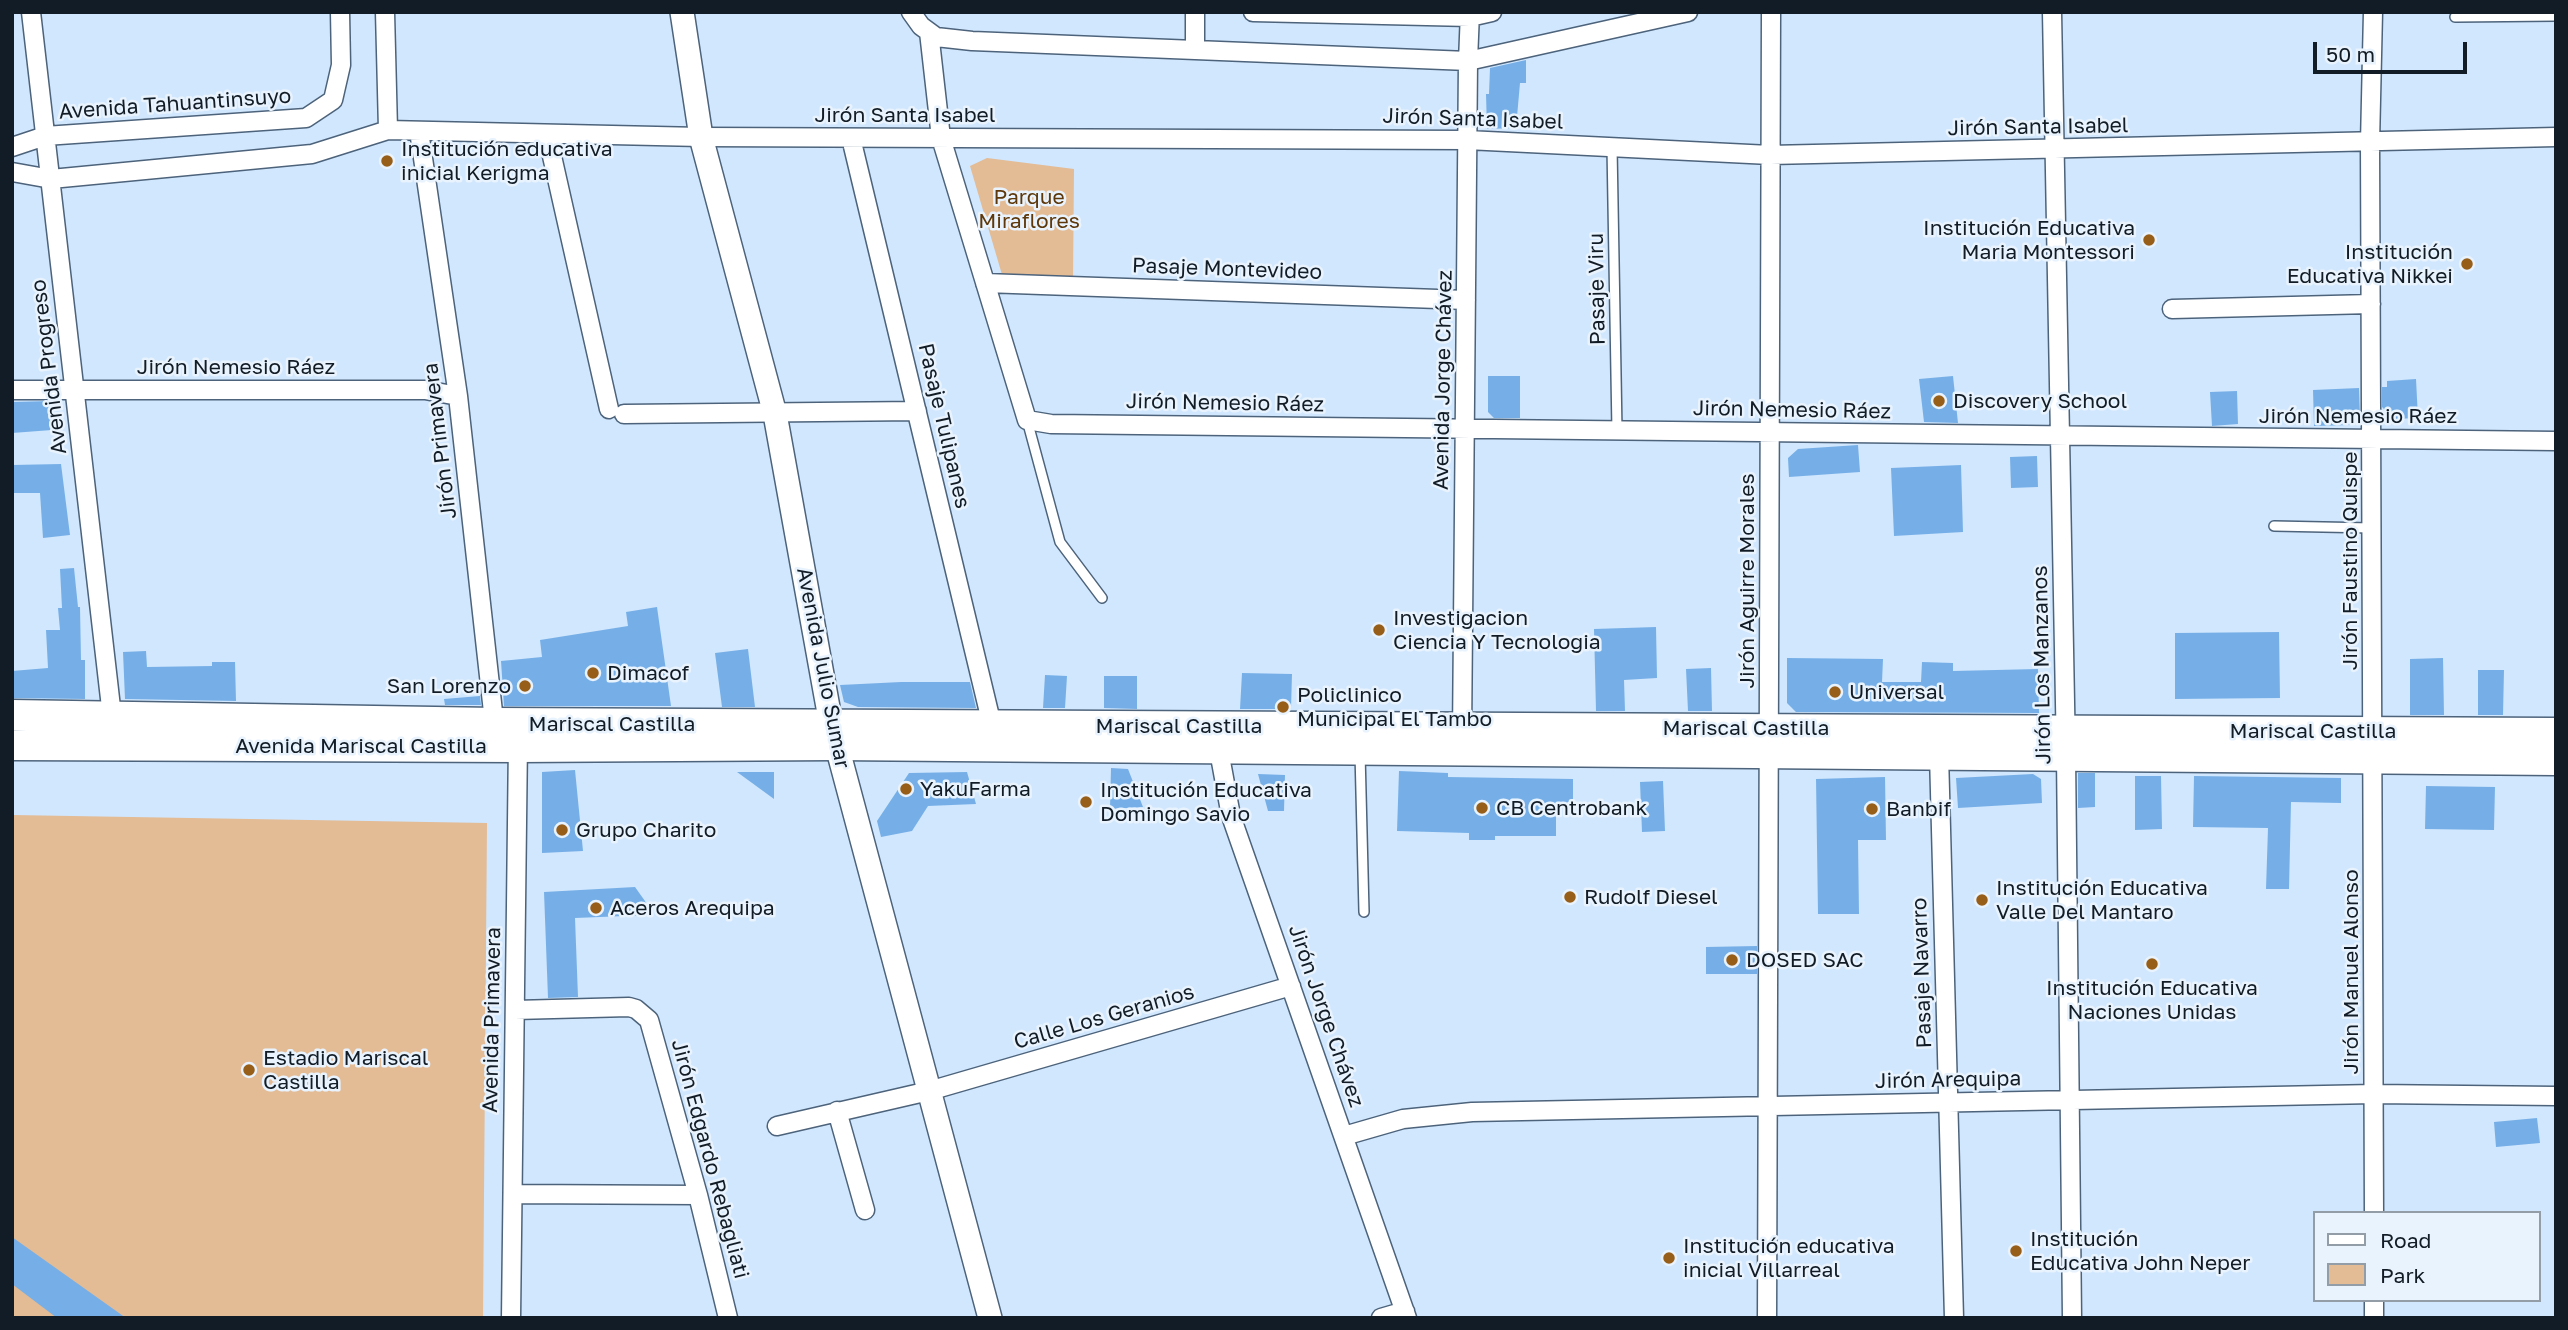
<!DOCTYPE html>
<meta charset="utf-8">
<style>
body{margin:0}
#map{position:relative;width:2568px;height:1330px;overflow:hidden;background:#d1e7fd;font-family:"Golos Text",sans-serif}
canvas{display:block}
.frame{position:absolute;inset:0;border:14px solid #121c26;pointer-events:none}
.legend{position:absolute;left:2313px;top:1211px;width:228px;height:91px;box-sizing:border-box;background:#e8f3fe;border:2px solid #929da8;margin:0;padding:9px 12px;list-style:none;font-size:21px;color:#121c26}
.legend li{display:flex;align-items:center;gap:14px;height:35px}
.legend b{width:35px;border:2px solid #929da8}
.scale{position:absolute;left:2313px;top:42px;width:154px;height:32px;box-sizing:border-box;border:4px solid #121c26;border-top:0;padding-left:9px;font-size:21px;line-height:24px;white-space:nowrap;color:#121c26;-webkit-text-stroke:5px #e8f3fe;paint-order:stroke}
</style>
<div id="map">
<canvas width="2568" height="1330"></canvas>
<div class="frame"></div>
<ul class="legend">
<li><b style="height:9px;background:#fff"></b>Road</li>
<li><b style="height:19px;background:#e3bb95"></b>Park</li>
</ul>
<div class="scale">50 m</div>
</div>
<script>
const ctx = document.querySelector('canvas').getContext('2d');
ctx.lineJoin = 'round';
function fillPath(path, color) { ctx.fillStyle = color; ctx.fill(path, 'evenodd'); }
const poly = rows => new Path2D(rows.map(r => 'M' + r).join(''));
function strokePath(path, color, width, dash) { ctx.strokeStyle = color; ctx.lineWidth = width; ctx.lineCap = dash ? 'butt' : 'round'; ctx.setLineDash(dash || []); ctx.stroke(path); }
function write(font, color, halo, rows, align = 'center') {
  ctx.font = font + ' "Golos Text",sans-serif'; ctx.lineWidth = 5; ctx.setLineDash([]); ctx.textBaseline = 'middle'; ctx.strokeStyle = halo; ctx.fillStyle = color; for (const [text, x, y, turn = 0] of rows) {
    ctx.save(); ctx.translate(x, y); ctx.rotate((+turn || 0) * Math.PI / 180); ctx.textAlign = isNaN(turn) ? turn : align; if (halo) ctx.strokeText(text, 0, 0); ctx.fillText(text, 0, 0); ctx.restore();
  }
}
const green = poly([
 [987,158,1074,169,1073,280,1003,278,970,166],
 [12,815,487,823,483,1318,12,1318]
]);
const building = poly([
 [1526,60,1526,83,1520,83,1516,128,1487,129,1486,94,1489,94,1490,68],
 [1488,376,1520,376,1520,418,1494,418,1488,412],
 [1953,376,1958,423,1924,422,1919,379],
 [2416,379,2418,418,2394,419,2382,407,2382,387,2387,387,2387,381],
 [2359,388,2360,418,2351,425,2314,426,2313,390],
 [2237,391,2238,424,2212,426,2210,392],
 [51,401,52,430,12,433,12,402],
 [1858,445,1860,472,1789,477,1788,458,1798,449],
 [2037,456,2038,487,2011,488,2010,457],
 [61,464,70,535,43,538,40,493,12,493,12,465],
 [1961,465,1963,532,1894,536,1891,468],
 [74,568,78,607,80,607,81,660,85,660,85,699,12,698,12,671,48,668,46,630,60,630,58,608,62,608,60,569],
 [657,607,671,706,504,706,501,661,542,657,540,640,628,626,626,612],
 [1656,627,1657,678,1624,680,1625,711,1596,711,1594,629],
 [2279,632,2280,698,2175,699,2175,633],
 [748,649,755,707,722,707,715,653],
 [146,651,147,667,212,666,212,662,235,662,236,701,125,699,123,652],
 [1787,658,1883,659,1882,682,1921,682,1922,662,1953,663,1953,671,2038,669,2039,713,1796,712,1787,703],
 [2443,658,2444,715,2410,715,2410,659],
 [1711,668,1712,711,1688,711,1686,669],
 [2478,670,2504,670,2503,715,2478,715],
 [1242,673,1292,674,1291,709,1240,709],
 [1045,675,1067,676,1065,708,1043,708],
 [1104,676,1137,676,1137,709,1104,708],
 [901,682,970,682,976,708,858,707,844,702,840,685],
 [480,696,481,705,445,705,444,699],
 [1111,768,1128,769,1143,807,1110,809],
 [575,770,583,851,542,853,542,772],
 [1399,771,1448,773,1448,777,1573,779,1573,807,1556,807,1556,836,1495,836,1495,840,1469,840,1469,833,1397,831],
 [737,772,774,772,774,799],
 [967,772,976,804,928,806,912,831,881,837,877,821,909,773],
 [2078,773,2095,773,2095,807,2078,808],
 [1258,774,1285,775,1284,811,1268,811],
 [2033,774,2041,779,2042,803,1958,808,1956,778],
 [2135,776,2161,776,2162,829,2135,830],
 [2194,776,2341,778,2341,803,2291,802,2289,889,2266,889,2268,828,2193,827],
 [1885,777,1886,840,1858,840,1859,914,1818,914,1816,779],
 [1663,781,1665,831,1642,832,1640,782],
 [2426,786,2495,787,2494,830,2425,829],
 [635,887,645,901,650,915,575,918,578,997,548,998,544,892],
 [1757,946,1757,974,1706,974,1706,947],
 [2537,1118,2540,1143,2496,1147,2494,1122],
 [12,1237,126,1318,57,1318,12,1284]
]);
const service = poly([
 [2455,17,2556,16],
 [1612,147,1617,431],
 [1027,420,1060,542,1102,598],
 [2274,526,2372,528],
 [1360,753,1364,912]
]);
const minor = poly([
 [31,12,112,716],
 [385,12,388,130],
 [911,12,921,26,936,37,972,41,1468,61,1688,12],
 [1253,12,1470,17,1492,12],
 [2052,12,2066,755,2072,1318],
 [2373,12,2370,143,2374,1213],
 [929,32,941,138,1027,420,1051,424,2556,441],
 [1195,50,1195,12],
 [419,131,458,396,495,730],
 [547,134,609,409],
 [851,138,992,725],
 [12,147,45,136,306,118,333,100,341,65,340,12],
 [12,172,51,179,312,154,388,130,701,137,1467,140,1770,155,2556,137],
 [985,283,1466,300],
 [2172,309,2371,304],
 [12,390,425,390,458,396],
 [624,414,917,411],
 [1462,737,1468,61,1470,12],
 [1217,740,1231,816,1407,1318],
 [1939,754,1954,1318],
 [515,1010,629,1007,636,1009,649,1020,698,1195,728,1318],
 [837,1111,865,1210],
 [777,1126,929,1091,1291,986],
 [1344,1136,1403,1119,1472,1112,2374,1094,2556,1096],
 [513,1194,698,1195],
 [2374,1300,2374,1318],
 [511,1318,518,740],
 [1381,1318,1405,1311],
 [1767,1318,1771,12]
]);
const tertiary = poly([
 [682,12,701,137,775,414,831,724,990,1318]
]);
const trunk = poly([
 [12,715,495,723,2556,733],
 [12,745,518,747,836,745,2556,760]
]);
const markers = [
 [387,161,7,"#965e19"],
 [2149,240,7,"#965e19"],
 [2467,264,7,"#965e19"],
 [1939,401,7,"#965e19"],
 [1379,630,7,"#965e19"],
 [593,673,7,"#965e19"],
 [525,686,7,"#965e19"],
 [1835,692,7,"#965e19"],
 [1283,707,7,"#965e19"],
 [906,789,7,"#965e19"],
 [1086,802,7,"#965e19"],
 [1482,808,7,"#965e19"],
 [1872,809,7,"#965e19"],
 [562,830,7,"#965e19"],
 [1570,897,7,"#965e19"],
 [1982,900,7,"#965e19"],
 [596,908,7,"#965e19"],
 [1732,960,7,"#965e19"],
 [2152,964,7,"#965e19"],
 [249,1070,7,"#965e19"],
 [2016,1251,7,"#965e19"],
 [1669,1258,7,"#965e19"]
];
const streetNames = [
 ["Avenida Tahuantinsuyo",175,104,-4],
 ["Jirón Santa Isabel",905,115],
 ["Jirón Santa Isabel",1473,119,2],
 ["Jirón Santa Isabel",2038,127,-1],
 ["Pasaje Montevideo",1227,269,2],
 ["Pasaje Viru",1597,289,-91],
 ["Avenida Progreso",49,367,-97],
 ["Jirón Nemesio Ráez",236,367],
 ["Avenida Jorge Chávez",1443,380,-89],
 ["Jirón Nemesio Ráez",1225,403,1],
 ["Jirón Nemesio Ráez",1792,410,1],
 ["Jirón Nemesio Ráez",2358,416],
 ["Pasaje Tulipanes",944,426,77],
 ["Jirón Primavera",440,441,-97],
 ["Jirón Faustino Quispe",2350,561,-90],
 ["Jirón Aguirre Morales",1747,581,-90],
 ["Jirón Los Manzanos",2042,665,-91],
 ["Avenida Julio Sumar",823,668,79],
 ["Mariscal Castilla",612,724],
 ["Mariscal Castilla",1179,726],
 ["Mariscal Castilla",1746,728],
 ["Mariscal Castilla",2313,731],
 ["Avenida Mariscal Castilla",361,746],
 ["Jirón Manuel Alonso",2351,972,-90],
 ["Pasaje Navarro",1922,973,-92],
 ["Jirón Jorge Chávez",1326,1016,71],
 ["Calle Los Geranios",1104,1017,-16],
 ["Avenida Primavera",492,1020,-89],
 ["Jirón Arequipa",1948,1080,-1],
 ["Jirón Edgardo Rebagliati",710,1159,75]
];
const poiNames = [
 ["Institución educativa",401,149],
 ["inicial Kerigma",401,173],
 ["Institución Educativa",2135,228,"right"],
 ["Maria Montessori",2135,252,"right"],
 ["Institución",2453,252,"right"],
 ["Educativa Nikkei",2453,276,"right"],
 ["Discovery School",1953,401],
 ["Investigacion",1393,618],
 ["Ciencia Y Tecnologia",1393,642],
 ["Dimacof",607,673],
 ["San Lorenzo",511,686,"right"],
 ["Universal",1849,692],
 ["Policlinico",1297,695],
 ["Municipal El Tambo",1297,719],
 ["YakuFarma",920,789],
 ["Institución Educativa",1100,790],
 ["Domingo Savio",1100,814],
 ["CB Centrobank",1496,808],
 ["Banbif",1886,809],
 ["Grupo Charito",576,830],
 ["Institución Educativa",1996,888],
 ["Valle Del Mantaro",1996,912],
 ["Rudolf Diesel",1584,897],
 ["Aceros Arequipa",610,908],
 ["DOSED SAC",1746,960],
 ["Institución Educativa",2152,988,"center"],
 ["Naciones Unidas",2152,1012,"center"],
 ["Estadio Mariscal",263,1058],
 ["Castilla",263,1082],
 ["Institución",2030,1239],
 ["Educativa John Neper",2030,1263],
 ["Institución educativa",1683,1246],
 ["inicial Villarreal",1683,1270]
];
const parkNames = [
 ["Parque",1029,197],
 ["Miraflores",1029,221]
];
fillPath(green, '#e3bb95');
fillPath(building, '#76afe7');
strokePath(service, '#4c637b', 12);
strokePath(minor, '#4c637b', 21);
strokePath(tertiary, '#4c637b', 26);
strokePath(trunk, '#4c637b', 33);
strokePath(service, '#fff', 9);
strokePath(minor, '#fff', 18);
strokePath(tertiary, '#fff', 23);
strokePath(trunk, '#fff', 30);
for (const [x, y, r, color] of markers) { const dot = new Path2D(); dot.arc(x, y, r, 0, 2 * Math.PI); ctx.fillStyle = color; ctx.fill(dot); strokePath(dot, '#e8f3fe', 2.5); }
write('21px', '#121c26', '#e8f3fe', streetNames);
write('21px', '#121c26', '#e8f3fe', poiNames, 'left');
write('21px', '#5e380a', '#e8f3fe', parkNames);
</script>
